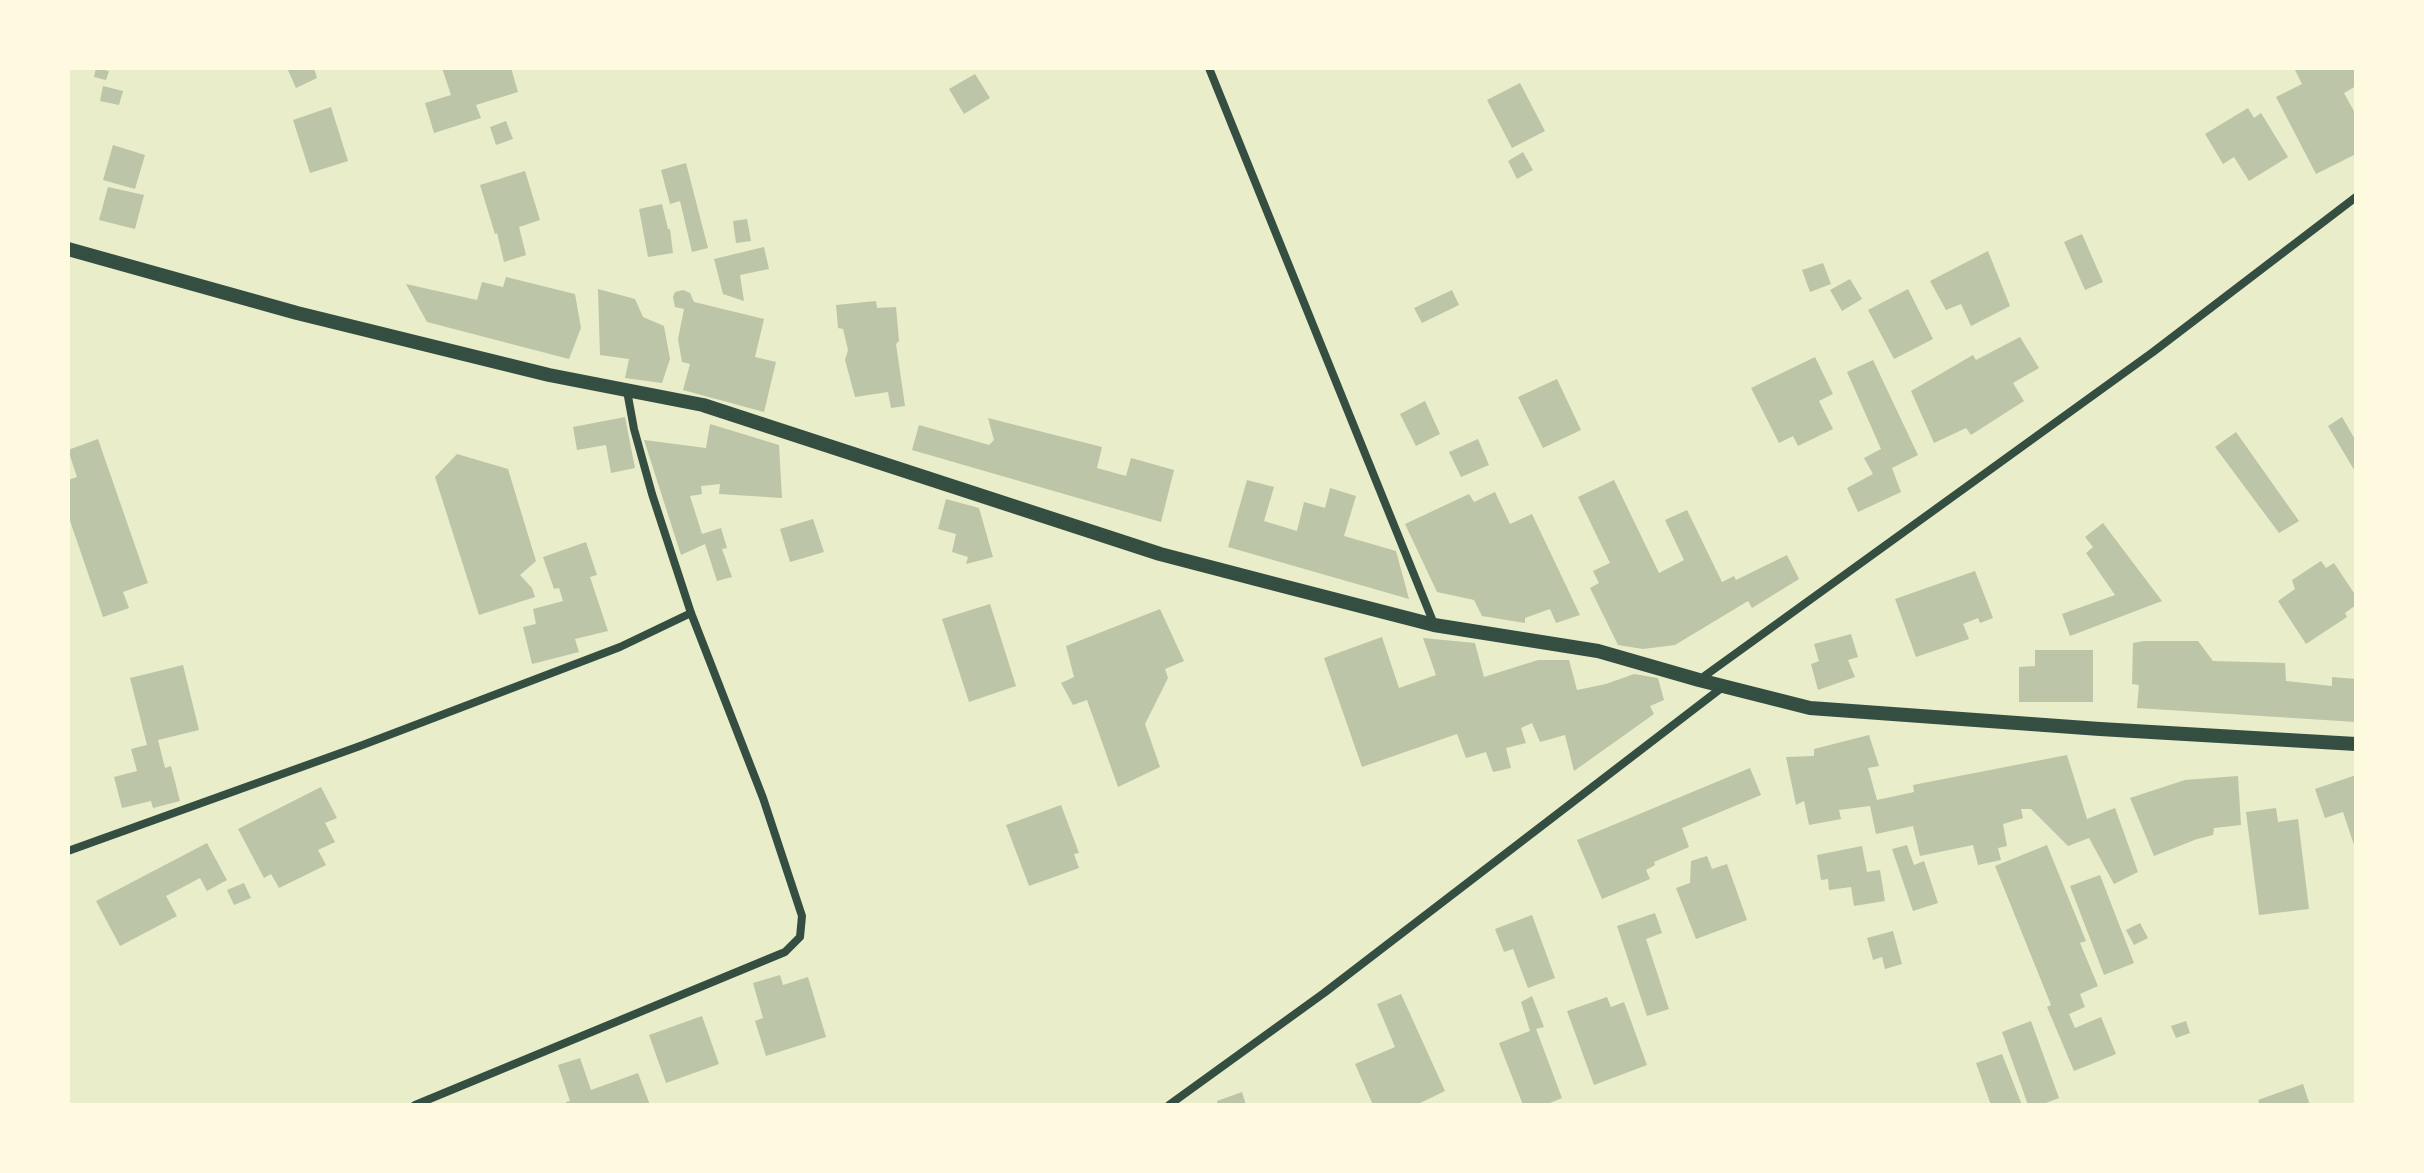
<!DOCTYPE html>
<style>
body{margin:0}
#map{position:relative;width:2424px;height:1173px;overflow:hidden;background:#e9edc9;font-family:Raleway,sans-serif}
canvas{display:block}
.frame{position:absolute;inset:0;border:70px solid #fefae0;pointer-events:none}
</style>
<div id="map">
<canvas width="2424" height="1173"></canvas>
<div class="frame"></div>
</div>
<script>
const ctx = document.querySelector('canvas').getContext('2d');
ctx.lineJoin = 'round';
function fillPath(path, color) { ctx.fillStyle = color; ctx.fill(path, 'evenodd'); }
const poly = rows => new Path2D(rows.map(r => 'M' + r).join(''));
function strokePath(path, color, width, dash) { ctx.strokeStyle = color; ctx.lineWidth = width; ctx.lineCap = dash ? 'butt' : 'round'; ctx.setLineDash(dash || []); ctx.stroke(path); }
const building = poly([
 [96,68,109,71,106,80,94,77],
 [287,68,314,68,317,78,296,88],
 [442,68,511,68,518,92,476,105,481,118,434,133,425,103,451,95],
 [2294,68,2356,68,2356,86,2344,93,2356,115,2356,154,2316,174,2276,97,2302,84],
 [975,74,990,98,964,114,949,89],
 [1520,83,1545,131,1512,148,1487,100],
 [103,86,123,91,119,105,100,101],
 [331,107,348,161,310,173,293,120],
 [2248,108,2254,118,2261,113,2288,157,2249,181,2234,157,2223,164,2205,134],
 [506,121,513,139,496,145,490,127],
 [113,145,145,155,135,189,103,180],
 [1523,152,1533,170,1517,179,1508,161],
 [686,163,708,248,692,252,680,201,670,204,661,170],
 [525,171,540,220,519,227,526,255,504,262,497,233,495,234,480,185],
 [108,187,144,195,135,229,99,220],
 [662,204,668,229,670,229,673,253,648,257,639,209],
 [747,219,751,241,736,243,733,221],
 [2082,234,2103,282,2085,290,2064,242],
 [764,247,769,269,740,275,744,301,723,294,714,259],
 [1988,251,2010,306,1971,326,1961,304,1946,310,1930,281],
 [1823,263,1831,284,1810,292,1802,270],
 [506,277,575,294,581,328,569,359,427,322,406,284,477,300,482,282,503,287],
 [1850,279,1862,299,1842,311,1830,290],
 [598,289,635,299,643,317,664,326,670,359,662,383,625,378,629,359,600,355],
 [1908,289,1933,339,1894,359,1868,310],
 [683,290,690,293,694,302,764,319,755,357,776,362,764,412,683,390,690,364,682,362,678,339,684,309,675,307,673,297,675,292],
 [1452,290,1459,305,1422,323,1414,308],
 [876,301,877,308,896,307,899,341,896,344,905,406,891,408,888,392,855,397,845,360,848,350,843,329,838,328,836,305],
 [2020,337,2039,368,2013,383,2024,401,1971,435,1966,428,1934,443,1911,391,1973,355,1976,360],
 [1815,357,1833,394,1819,401,1833,429,1798,446,1793,436,1779,443,1751,388],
 [1873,360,1918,455,1892,468,1901,492,1858,512,1847,488,1873,474,1864,458,1881,449,1847,372],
 [1557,379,1581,430,1543,448,1518,397],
 [1425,401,1440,434,1416,446,1400,414],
 [625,417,635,468,611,473,606,445,577,450,573,427],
 [2342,417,2356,441,2356,473,2328,426],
 [988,418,1102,447,1097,468,1126,476,1131,458,1174,470,1161,522,912,450,919,425,989,445,994,440],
 [710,424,779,445,782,498,719,494,720,484,701,486,702,494,690,496,702,534,721,528,727,548,722,549,732,577,717,581,705,544,681,555,644,440,706,448],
 [2236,432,2299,521,2279,533,2215,447],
 [98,439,148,583,123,592,129,608,103,617,68,515,68,480,77,477,68,450],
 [1478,439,1489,465,1461,477,1449,452],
 [457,454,508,469,536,561,520,575,532,588,535,597,479,615,435,477],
 [1247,480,1274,487,1264,521,1297,531,1304,502,1325,508,1330,488,1356,496,1344,536,1396,551,1409,599,1228,547],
 [1614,480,1659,573,1684,560,1665,520,1687,510,1722,582,1734,576,1736,580,1787,555,1799,579,1752,608,1748,601,1675,645,1643,649,1618,645,1590,588,1599,583,1593,571,1610,563,1578,497],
 [1495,492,1510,524,1532,514,1580,615,1556,623,1550,609,1525,618,1525,623,1482,616,1474,600,1437,592,1405,524,1469,494,1474,502],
 [946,499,979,508,993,557,966,564,968,557,952,552,956,534,938,529],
 [813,519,824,552,790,562,780,529],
 [2103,523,2162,601,2070,636,2062,614,2115,595,2086,553,2093,547,2085,537],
 [586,542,597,575,590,577,608,631,575,639,579,652,532,664,523,627,536,624,533,609,563,601,559,588,554,589,543,557],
 [2321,561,2326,568,2334,563,2356,596,2356,605,2345,613,2347,617,2306,644,2278,601,2295,589,2292,580],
 [1975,571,1993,618,1980,623,1978,618,1963,624,1969,639,1916,657,1895,599],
 [990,604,1016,686,969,702,942,619],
 [1160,609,1184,661,1165,669,1168,678,1145,724,1160,767,1118,787,1087,700,1073,705,1061,683,1074,677,1066,646],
 [1851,634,1858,657,1848,660,1855,677,1818,690,1811,664,1819,661,1814,644],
 [1382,637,1399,688,1436,675,1423,638,1475,643,1484,677,1538,660,1569,660,1577,690,1606,684,1634,674,1658,678,1664,700,1650,706,1654,714,1574,771,1565,735,1540,742,1532,723,1521,728,1526,743,1506,748,1511,768,1493,772,1486,752,1466,758,1457,734,1362,767,1324,658],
 [2144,641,2198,641,2213,661,2285,663,2286,681,2332,686,2332,677,2356,679,2356,722,2137,708,2139,685,2132,684,2133,643],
 [2035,650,2093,650,2093,702,2019,702,2019,667,2035,666],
 [183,665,199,730,158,740,165,768,171,766,180,801,153,808,151,801,122,808,114,777,137,771,131,749,147,745,130,678],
 [1869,735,1879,766,1868,768,1877,800,1914,792,1913,785,2067,755,2087,819,2115,808,2138,872,2114,884,2089,838,2068,846,2031,809,2021,809,2023,818,2003,824,2007,846,1998,848,2001,860,1978,865,1973,845,1920,856,1913,826,1876,834,1870,806,1839,810,1841,819,1809,825,1804,801,1796,805,1786,757,1814,756,1814,749],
 [1750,768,1761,795,1682,828,1689,847,1654,862,1655,865,1646,870,1650,879,1602,899,1577,840],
 [2356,775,2356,848,2355,848,2343,812,2325,818,2315,789],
 [2238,776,2241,825,2214,828,2213,835,2197,839,2154,856,2130,798,2185,780],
 [321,787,337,818,325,823,335,842,318,850,326,865,279,888,271,874,264,878,238,829],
 [1061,805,1079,853,1074,854,1079,868,1029,886,1006,825],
 [2276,808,2278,822,2298,819,2309,909,2259,915,2246,812],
 [207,843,227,880,207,891,200,878,166,896,177,916,120,946,96,901],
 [1907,845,1914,865,1924,861,1938,903,1913,911,1892,849],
 [2047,845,2086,941,2080,943,2098,986,2080,994,2085,1007,2069,1014,2075,1028,2101,1017,2116,1054,2074,1071,2047,1007,2051,1005,1995,866],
 [1862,846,1867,872,1880,870,1885,901,1854,906,1851,887,1829,890,1828,879,1821,880,1817,855],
 [1707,856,1712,869,1727,864,1747,920,1696,939,1676,888,1690,883,1691,861],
 [2100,875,2134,963,2104,975,2070,886],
 [244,883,251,898,234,905,227,890],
 [1655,913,1662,933,1646,939,1669,1009,1647,1016,1617,926],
 [1532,915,1555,978,1528,988,1513,949,1504,952,1495,929],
 [2140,923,2148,938,2134,945,2126,930],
 [1893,931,1902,964,1885,969,1882,957,1873,960,1867,938],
 [780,975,783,985,808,977,826,1037,766,1056,755,1021,763,1018,753,983],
 [1401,994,1445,1091,1416,1105,1373,1105,1355,1064,1395,1047,1377,1004],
 [1532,996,1544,1027,1536,1029,1562,1098,1545,1105,1523,1105,1499,1043,1530,1031,1521,1002],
 [1607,997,1611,1007,1624,1002,1647,1065,1594,1085,1567,1011],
 [702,1016,719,1064,666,1083,649,1035],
 [2031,1021,2059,1098,2041,1105,2028,1105,2002,1032],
 [2186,1021,2190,1033,2176,1038,2171,1026],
 [2002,1054,2022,1105,1991,1105,1976,1063],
 [580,1058,591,1090,638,1073,650,1105,567,1105,566,1102,570,1101,558,1065],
 [2303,1084,2310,1105,2260,1105,2258,1100],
 [1242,1092,1246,1105,1218,1105,1217,1101]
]);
const minor = poly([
 [1209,68,1434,624],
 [1699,680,2153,352,2356,197],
 [68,851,360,746,620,647,691,613],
 [415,1105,785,952,800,937,802,916,763,798,691,613,652,494,634,429,627,391],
 [1169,1105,1324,993,1724,686]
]);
const tertiary = poly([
 [68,249,297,313,549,375,703,405,1160,554,1275,584,1434,625,1598,651,1699,680,1810,708,2100,729,2356,744]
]);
fillPath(building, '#bcc5a7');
strokePath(minor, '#344e41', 8);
strokePath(tertiary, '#344e41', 14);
</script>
